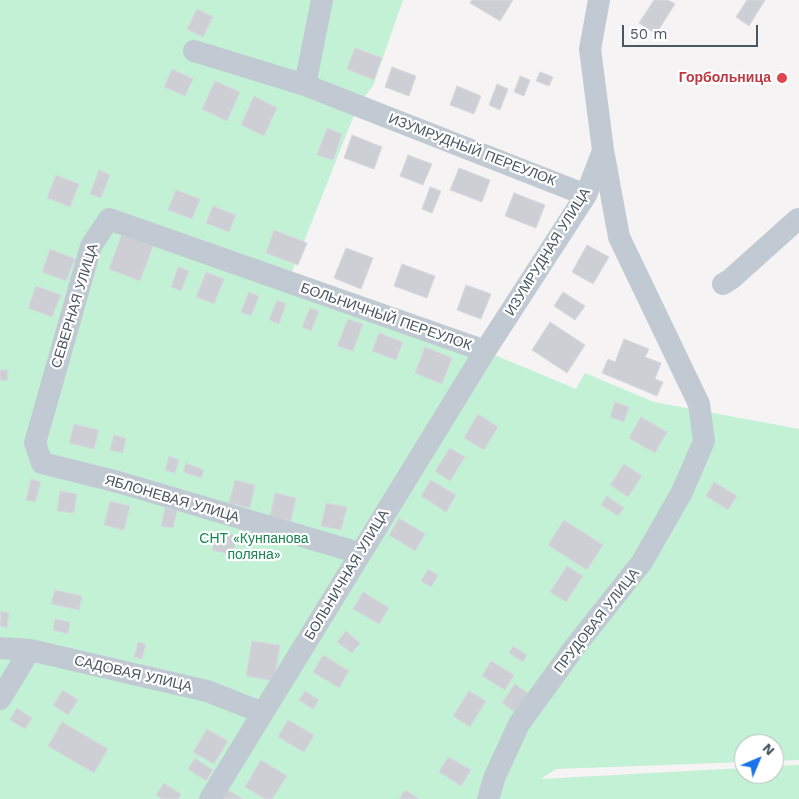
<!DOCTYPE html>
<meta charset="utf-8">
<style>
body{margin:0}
#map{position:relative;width:799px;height:799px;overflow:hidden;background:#f5f3f3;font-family:"Work Sans",sans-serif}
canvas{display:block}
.north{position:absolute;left:734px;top:734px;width:50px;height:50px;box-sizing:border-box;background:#fff;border:1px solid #b7bbc0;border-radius:50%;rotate:45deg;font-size:14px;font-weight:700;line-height:20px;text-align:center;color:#4a5661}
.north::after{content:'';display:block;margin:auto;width:18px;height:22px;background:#1a73e8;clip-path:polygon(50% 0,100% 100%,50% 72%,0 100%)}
.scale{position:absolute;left:622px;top:25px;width:136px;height:22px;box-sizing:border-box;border:2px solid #4a5661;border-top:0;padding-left:6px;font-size:15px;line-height:18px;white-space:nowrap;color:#4a5661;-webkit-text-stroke:4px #fff;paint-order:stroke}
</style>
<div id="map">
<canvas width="799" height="799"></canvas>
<div class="north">N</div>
<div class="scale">50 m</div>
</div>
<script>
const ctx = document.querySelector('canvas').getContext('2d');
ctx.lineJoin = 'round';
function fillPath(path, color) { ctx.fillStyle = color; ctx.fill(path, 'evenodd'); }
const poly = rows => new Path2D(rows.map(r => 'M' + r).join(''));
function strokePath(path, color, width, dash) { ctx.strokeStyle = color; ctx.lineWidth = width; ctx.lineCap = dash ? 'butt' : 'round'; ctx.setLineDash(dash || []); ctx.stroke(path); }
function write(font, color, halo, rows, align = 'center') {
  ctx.font = font + ' "Work Sans",sans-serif'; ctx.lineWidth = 4.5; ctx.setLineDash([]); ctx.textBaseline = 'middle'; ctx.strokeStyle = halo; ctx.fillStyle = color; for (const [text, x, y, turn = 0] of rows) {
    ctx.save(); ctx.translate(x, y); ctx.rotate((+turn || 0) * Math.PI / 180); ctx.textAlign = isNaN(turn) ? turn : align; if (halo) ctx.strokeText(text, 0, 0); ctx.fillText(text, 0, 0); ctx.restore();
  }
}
const green = poly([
 [0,0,403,0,373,86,358,105,288,282,485,351,576,389,585,373,654,402,799,429,799,760,774,761,774,744,744,744,744,762,556,769,541,779,744,768,744,774,774,774,774,766,799,765,799,799,0,799]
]);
const building = poly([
 [472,0,513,0,500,21,470,3,472,0],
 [654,0,668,0,675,4,656,34,639,23,654,0],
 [747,0,765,0,749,26,736,17,747,0],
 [197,9,213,17,203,37,187,29,197,9],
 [355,48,382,58,374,80,347,69,355,48],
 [392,67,416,76,409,96,385,87,392,67],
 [172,69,193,79,185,96,164,87,172,69],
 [540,72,553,77,549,86,536,81,540,72],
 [520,76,530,80,524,96,514,92,520,76],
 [215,81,240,92,227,121,202,109,215,81],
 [497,84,508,89,500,110,489,105,497,84],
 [457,86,481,96,474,114,450,105,457,86],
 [254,96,277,108,264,136,241,125,254,96],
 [327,128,342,134,333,160,317,155,327,128],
 [352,135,382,147,374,169,344,158,352,135],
 [408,155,432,164,423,185,400,176,408,155],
 [459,168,490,180,482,202,450,190,459,168],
 [99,170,110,175,101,198,90,194,99,170],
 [56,175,79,184,70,207,47,198,56,175],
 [430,187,441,191,432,213,422,209,430,187],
 [176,190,200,199,192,219,168,210,176,190],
 [514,193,545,205,536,228,505,216,514,193],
 [213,206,236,215,229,232,206,223,213,206],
 [274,230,307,243,298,265,266,253,274,230],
 [122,234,153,246,140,281,109,269,122,234],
 [587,245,609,257,593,284,572,272,587,245],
 [346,248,373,258,361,289,334,278,346,248],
 [50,249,75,259,66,281,42,272,50,249],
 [402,264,435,276,427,298,394,286,402,264],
 [178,267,189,271,181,291,171,287,178,267],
 [206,272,224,279,214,304,196,297,206,272],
 [466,285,491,294,481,319,457,310,466,285],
 [36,286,61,295,52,317,28,308,36,286],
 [249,292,259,296,251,316,241,312,249,292],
 [563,292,585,306,575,320,554,306,563,292],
 [277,300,286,304,279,324,269,320,277,300],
 [310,308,319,311,311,331,302,327,310,308],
 [348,319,363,324,353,351,337,346,348,319],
 [550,322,585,345,567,373,532,350,550,322],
 [379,333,403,342,396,360,372,351,379,333],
 [624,339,649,349,645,357,661,363,655,379,663,382,657,396,602,373,608,359,615,362,624,339],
 [425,347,452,358,442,384,415,373,425,347],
 [0,370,8,370,7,381,0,380,0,370],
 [615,402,629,407,624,422,610,417,615,402],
 [478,414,498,427,484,450,464,438,478,414],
 [641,417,667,432,655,453,629,438,641,417],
 [74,424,99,430,94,449,69,443,74,424],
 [114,435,126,438,123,453,110,450,114,435],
 [450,448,465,457,450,481,435,471,450,448],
 [169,456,179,460,175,473,165,470,169,456],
 [186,463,204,470,201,478,183,472,186,463],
 [624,464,642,476,628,497,610,485,624,464],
 [31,479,41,482,35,502,26,500,31,479],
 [235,480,255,485,250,508,229,503,235,480],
 [431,480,456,495,446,512,421,496,431,480],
 [714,482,737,496,728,510,706,496,714,482],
 [60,491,77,494,74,513,57,511,60,491],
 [275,493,296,498,291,521,270,516,275,493],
 [607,496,624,508,618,516,601,505,607,496],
 [110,501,130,506,124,530,104,525,110,501],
 [326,503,347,507,341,530,321,526,326,503],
 [165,508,177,511,173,528,161,526,165,508],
 [399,518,425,534,415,551,389,535,399,518],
 [564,520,603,545,587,570,548,545,564,520],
 [216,531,237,536,233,555,212,550,216,531],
 [567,566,583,576,566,602,550,592,567,566],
 [428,569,438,575,431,587,421,581,428,569],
 [55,590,82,596,79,610,51,604,55,590],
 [363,592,389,608,379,624,353,609,363,592],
 [1,611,9,613,7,628,0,626,1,611],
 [55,619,70,622,68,634,53,630,55,619],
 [346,631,360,643,352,653,337,642,346,631],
 [252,641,280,645,274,681,246,676,252,641],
 [138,642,146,644,142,659,134,657,138,642],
 [513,646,527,655,523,662,509,653,513,646],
 [323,655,349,671,339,688,313,672,323,655],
 [491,661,514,675,505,690,482,676,491,661],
 [515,684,529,694,516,713,502,703,515,684],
 [63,690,78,700,68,715,53,705,63,690],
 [305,691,319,700,313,709,299,700,305,691],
 [469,691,486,701,470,727,453,716,469,691],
 [17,708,32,718,25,729,10,720,17,708],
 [288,720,314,735,304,752,278,737,288,720],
 [62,722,108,749,94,773,48,746,62,722],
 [207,729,228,741,214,764,193,752,207,729],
 [448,757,471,770,461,786,439,772,448,757],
 [195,758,213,770,206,781,188,769,195,758],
 [261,760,287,776,272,799,265,799,245,787,261,760],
 [164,783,181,794,178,799,162,799,156,795,164,783],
 [228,790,243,799,223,799,228,790],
 [405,790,419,799,399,799,405,790]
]);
const minor = poly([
 [194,51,305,85,586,195],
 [305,85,322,0],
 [723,284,731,279,798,219],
 [359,553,118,482,42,463,35,443,91,246,109,219,485,351],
 [0,648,30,650,207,691,263,713],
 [0,699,30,650],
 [210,799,485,351,586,195,603,151],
 [488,799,495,776,519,724,577,644,642,562,682,492,704,441,699,404,619,237,603,150,590,49,599,0]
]);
const markers = [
 [782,78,6,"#e0444e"]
];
const healthNames = [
 ["Горбольница",771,78]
];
const streetNames = [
 ["ИЗУМРУДНЫЙ ПЕРЕУЛОК",472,150,21],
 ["ИЗУМРУДНАЯ УЛИЦА",548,252,-58],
 ["СЕВЕРНАЯ УЛИЦА",75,306,-73],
 ["БОЛЬНИЧНЫЙ ПЕРЕУЛОК",386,317,19],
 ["ЯБЛОНЕВАЯ УЛИЦА",172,499,16],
 ["БОЛЬНИЧНАЯ УЛИЦА",347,575,-59],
 ["ПРУДОВАЯ УЛИЦА",597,621,-52],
 ["САДОВАЯ УЛИЦА",133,674,13]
];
const parkNames = [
 ["СНТ «Кунпанова",254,539],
 ["поляна»",254,555]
];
fillPath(green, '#c3f1d5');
fillPath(building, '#cdcfd5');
strokePath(building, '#d7d9de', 1);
strokePath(minor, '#c1cad2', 22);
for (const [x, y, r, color] of markers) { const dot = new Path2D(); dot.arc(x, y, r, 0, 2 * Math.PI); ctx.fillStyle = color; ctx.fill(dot); strokePath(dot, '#fff', 2); }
write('bold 14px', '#be3a42', '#fff', healthNames, 'right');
write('14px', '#4a5661', '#fff', streetNames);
write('14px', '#17864f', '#fff', parkNames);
</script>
